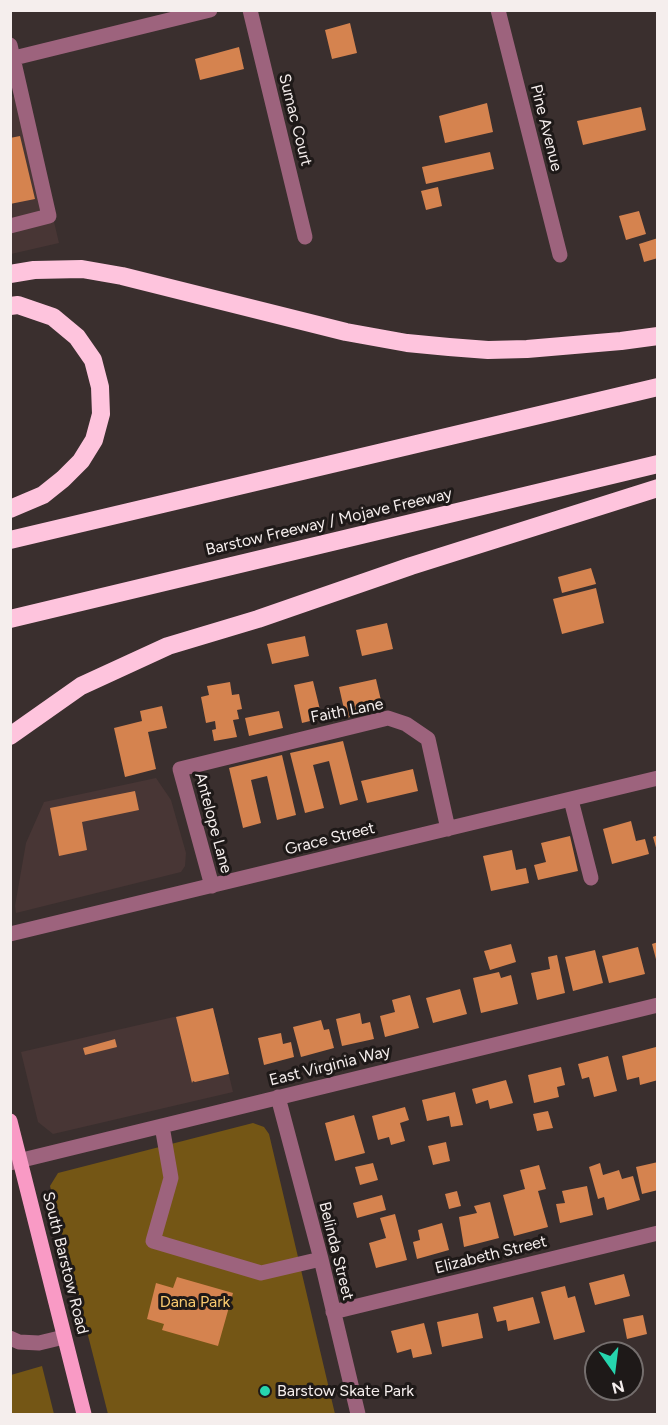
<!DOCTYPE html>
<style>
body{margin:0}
#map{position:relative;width:668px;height:1425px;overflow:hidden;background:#3a2f2e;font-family:Figtree,sans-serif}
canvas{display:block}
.frame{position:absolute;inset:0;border:12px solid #f5eeed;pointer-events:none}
.north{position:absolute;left:584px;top:1341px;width:60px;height:60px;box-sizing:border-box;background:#1e1918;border:2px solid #746e6d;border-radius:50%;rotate:166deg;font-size:16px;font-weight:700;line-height:24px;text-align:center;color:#f5eeed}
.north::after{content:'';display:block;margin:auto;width:21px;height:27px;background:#26d5ae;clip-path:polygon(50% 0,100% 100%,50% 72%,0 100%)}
</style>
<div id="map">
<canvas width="668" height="1425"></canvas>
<div class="frame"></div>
<div class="north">N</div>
</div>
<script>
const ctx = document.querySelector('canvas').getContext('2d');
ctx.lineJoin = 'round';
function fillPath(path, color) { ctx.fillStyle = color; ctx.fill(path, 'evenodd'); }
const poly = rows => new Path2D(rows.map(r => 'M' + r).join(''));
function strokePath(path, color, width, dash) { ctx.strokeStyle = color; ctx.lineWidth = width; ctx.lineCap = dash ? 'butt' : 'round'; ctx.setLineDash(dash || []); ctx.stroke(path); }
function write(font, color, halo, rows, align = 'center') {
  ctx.font = font + ' Figtree,sans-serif'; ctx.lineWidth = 6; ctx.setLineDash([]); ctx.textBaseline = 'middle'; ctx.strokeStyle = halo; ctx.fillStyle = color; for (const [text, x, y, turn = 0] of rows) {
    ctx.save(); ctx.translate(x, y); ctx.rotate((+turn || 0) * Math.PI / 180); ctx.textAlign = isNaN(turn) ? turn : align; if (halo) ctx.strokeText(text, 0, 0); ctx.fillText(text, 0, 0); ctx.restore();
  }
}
const built = poly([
 [24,94,59,243,11,254,10,97],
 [156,778,171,800,186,853,185,866,181,872,16,913,15,906,26,843,44,802],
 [213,1008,233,1092,53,1134,38,1122,21,1052]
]);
const green = poly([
 [253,1123,264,1127,269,1134,335,1414,108,1414,50,1186,58,1173],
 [42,1366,54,1414,11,1414,11,1375]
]);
const building = poly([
 [350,23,357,53,332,59,325,30],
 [239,47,244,69,200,80,195,59],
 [487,103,493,132,445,143,439,116],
 [641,107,646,130,583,145,577,121],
 [20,136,35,199,10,204,10,138],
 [490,152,494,169,426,184,422,167],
 [438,187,442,206,426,210,421,191],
 [639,211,646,234,626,240,619,216],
 [658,238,658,258,644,262,639,244],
 [591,568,596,584,562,593,558,577],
 [596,588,604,623,562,634,553,599],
 [387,623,393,649,362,656,356,630],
 [305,636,309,656,272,664,267,644],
 [376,679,383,709,346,718,339,687],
 [313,681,322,718,302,723,294,685],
 [230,682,232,695,239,694,242,709,237,710,239,719,233,720,237,737,214,741,212,730,216,729,215,721,206,723,201,697,209,695,207,686],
 [162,706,167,728,148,732,156,769,125,777,114,728,142,721,140,711],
 [279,711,283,728,249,736,245,718],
 [343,741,358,800,340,805,329,761,313,765,324,808,305,813,290,753],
 [282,755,296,815,277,820,267,776,251,780,261,823,243,828,229,768],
 [413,769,418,791,367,803,361,781],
 [135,791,139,810,82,822,87,850,59,856,50,808],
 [631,821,636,841,645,839,649,854,612,864,603,829],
 [658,835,658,851,657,851,653,837],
 [570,836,578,871,538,880,534,865,546,862,541,843],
 [512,850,516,870,526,868,529,883,491,891,483,856],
 [658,942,658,963,657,963,652,944],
 [511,944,516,962,490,970,484,951],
 [638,947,645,974,609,983,602,956],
 [595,950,603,983,573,991,565,957],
 [557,955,565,993,537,1000,531,973,550,969,548,957],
 [499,972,501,978,511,975,518,1004,481,1013,473,978],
 [460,989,467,1014,433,1023,426,998],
 [410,995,419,1028,385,1037,380,1016,395,1012,392,1000],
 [213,1008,229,1074,195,1082,193,1081,192,1083,176,1017],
 [360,1013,362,1024,370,1022,374,1039,342,1046,336,1019],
 [321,1020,324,1030,329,1029,334,1048,301,1057,293,1027],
 [281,1033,283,1044,291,1042,294,1057,264,1065,258,1038],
 [115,1039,117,1047,85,1055,83,1048],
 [656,1047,658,1080,640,1085,639,1077,627,1080,622,1056],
 [608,1056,617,1091,594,1097,589,1077,582,1079,578,1064],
 [561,1067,565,1085,557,1087,559,1097,534,1103,528,1075],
 [506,1080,513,1103,490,1109,488,1100,476,1104,472,1089],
 [455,1092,463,1125,451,1127,449,1116,427,1121,422,1100],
 [405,1107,409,1120,400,1123,405,1141,391,1145,389,1137,378,1140,372,1116],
 [548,1111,553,1128,537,1131,533,1114],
 [354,1115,365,1153,335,1161,325,1123],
 [446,1142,450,1161,433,1165,428,1146],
 [658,1162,658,1190,642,1194,636,1167],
 [373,1163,378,1180,360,1185,355,1167],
 [600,1163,603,1175,619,1170,622,1179,633,1176,640,1200,607,1210,604,1197,598,1199,589,1167],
 [539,1165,546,1189,538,1191,548,1227,514,1236,503,1195,525,1189,520,1170],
 [587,1186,593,1215,560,1223,556,1204,565,1203,562,1191],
 [457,1191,461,1206,449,1209,445,1194],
 [382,1195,386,1210,357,1218,353,1203],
 [490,1202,499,1238,464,1247,459,1217,477,1213,474,1206],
 [395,1214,407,1260,376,1268,369,1243,386,1238,380,1218],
 [442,1223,449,1250,417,1259,413,1242,420,1240,418,1230],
 [624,1274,630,1296,595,1305,589,1283],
 [177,1277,233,1293,218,1346,162,1330,164,1324,147,1319,156,1283,173,1288],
 [565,1286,568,1298,575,1296,585,1332,554,1340,541,1292],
 [533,1297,540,1323,508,1331,506,1320,497,1322,493,1307],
 [478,1313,483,1338,442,1347,437,1322],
 [643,1315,647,1334,627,1339,623,1319],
 [424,1323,432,1354,413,1358,411,1349,397,1353,391,1331]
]);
const path = poly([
 [204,778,221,855,228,859]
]);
const minor = poly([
 [250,10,305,237],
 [498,10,560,255],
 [10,45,49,216,10,226],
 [10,59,210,10],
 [571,800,591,878],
 [212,886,180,769,388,718,406,724,428,739,448,829],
 [10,934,658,778],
 [278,1097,321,1259,358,1414],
 [162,1126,171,1178,153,1241,261,1273,321,1259],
 [10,1163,658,1005],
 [333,1312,658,1233],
 [10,1338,19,1342,39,1343,64,1337]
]);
const major = poly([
 [10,1121,84,1414]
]);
const highway = poly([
 [10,274,34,270,82,269,122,276,346,332,407,343,449,347,488,350,527,349,621,341,658,336],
 [10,306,18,305,53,317,77,337,93,360,100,387,101,414,94,440,81,461,63,479,43,495,10,509],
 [10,540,658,387],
 [10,619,658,464],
 [10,736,81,686,168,646,258,619,411,566,658,488]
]);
const markers = [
 [265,1391,6,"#26d5ae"]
];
const streetNames = [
 ["Sumac Court",295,120,76],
 ["Pine Avenue",546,128,76],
 ["Barstow Freeway / Mojave Freeway",329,522,-13],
 ["Faith Lane",347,711,-11],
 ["Antelope Lane",213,823,75],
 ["Grace Street",330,839,-14],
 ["East Virginia Way",330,1066,-14],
 ["Belinda Street",336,1251,76],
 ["Elizabeth Street",491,1255,-14],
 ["South Barstow Road",65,1263,76]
];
const parkNames = [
 ["Dana Park",195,1302]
];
const poiNames = [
 ["Barstow Skate Park",277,1391]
];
fillPath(built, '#483635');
fillPath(green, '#745615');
fillPath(building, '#d5834f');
strokePath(path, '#776d6c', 3, [3, 3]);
strokePath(minor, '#9d637d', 15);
strokePath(major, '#f99ac5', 15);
strokePath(highway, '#fec4dd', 18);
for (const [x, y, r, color] of markers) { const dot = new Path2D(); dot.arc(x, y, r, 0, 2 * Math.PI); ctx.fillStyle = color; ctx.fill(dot); strokePath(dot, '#1e1918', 2); }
write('16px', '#f5eeed', '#1e1918', streetNames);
write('16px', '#f9ca6f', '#1e1918', parkNames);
write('16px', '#f5eeed', '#1e1918', poiNames, 'left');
</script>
